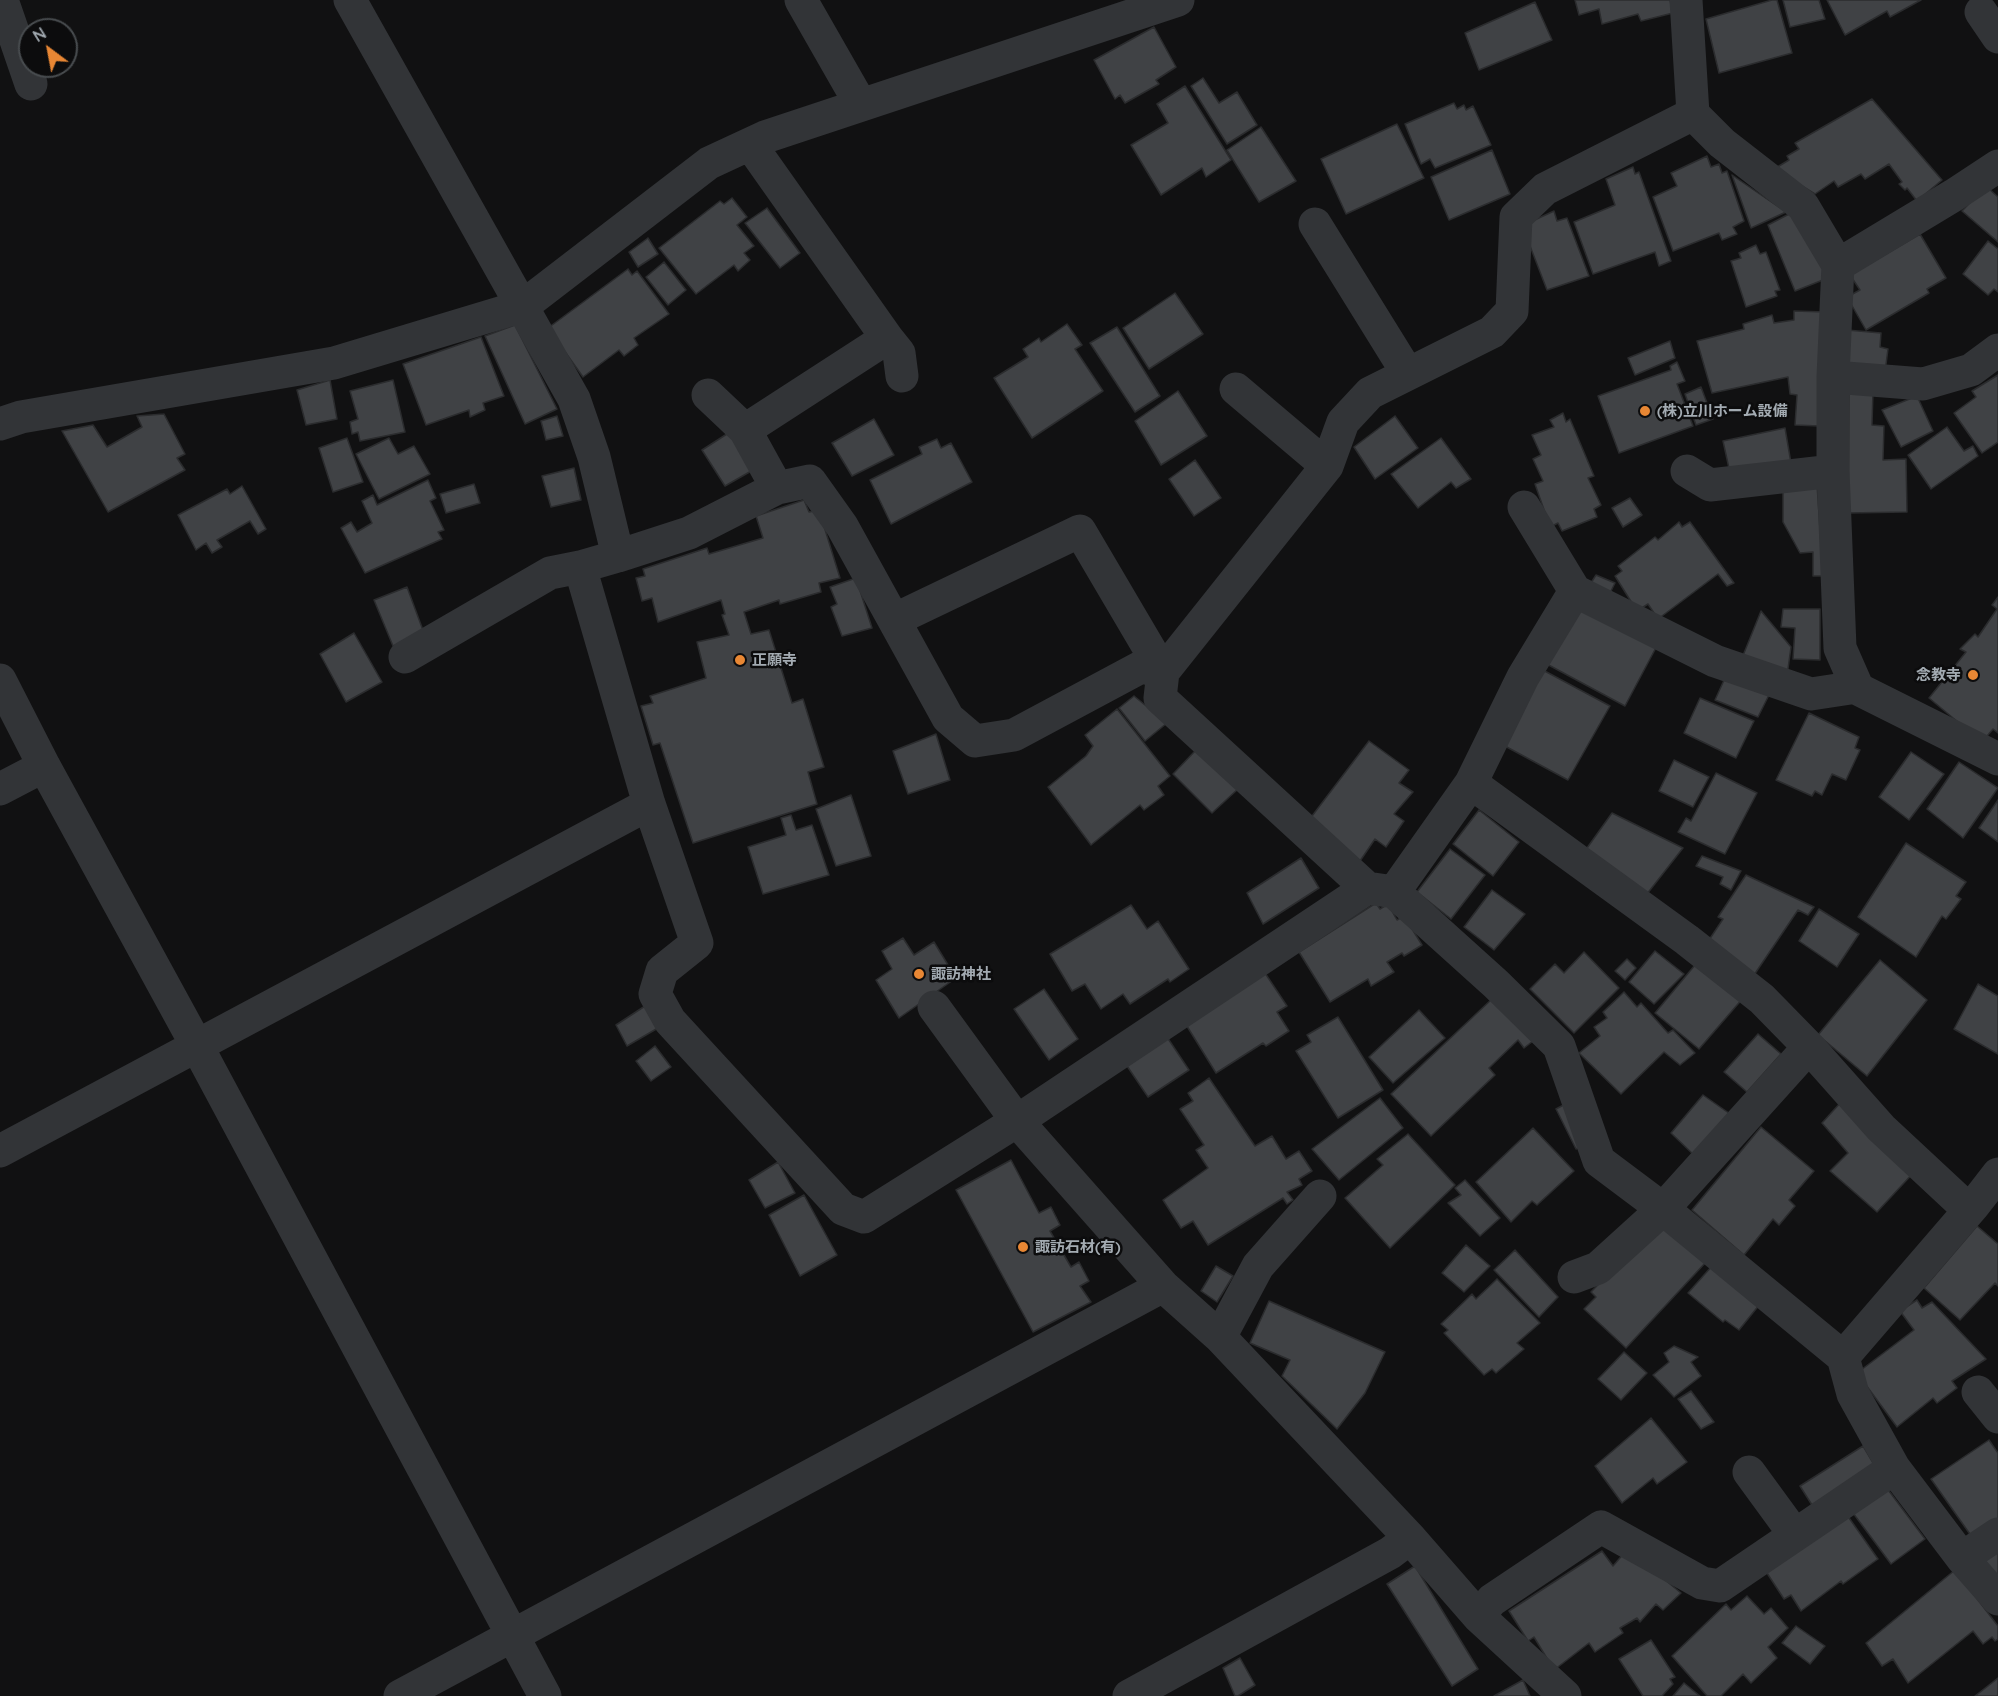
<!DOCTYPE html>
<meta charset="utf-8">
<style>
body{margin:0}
#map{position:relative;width:1998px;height:1696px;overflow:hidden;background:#111112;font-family:Quicksand,sans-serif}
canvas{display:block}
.north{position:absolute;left:18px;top:18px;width:60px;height:60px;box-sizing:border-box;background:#0c0c0d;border:2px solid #484c4f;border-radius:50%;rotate:328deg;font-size:16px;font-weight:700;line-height:24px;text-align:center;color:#a3abb2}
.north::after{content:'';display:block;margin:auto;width:21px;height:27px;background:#e88734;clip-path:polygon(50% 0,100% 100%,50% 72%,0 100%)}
</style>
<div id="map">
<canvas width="1998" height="1696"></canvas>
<div class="north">N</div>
</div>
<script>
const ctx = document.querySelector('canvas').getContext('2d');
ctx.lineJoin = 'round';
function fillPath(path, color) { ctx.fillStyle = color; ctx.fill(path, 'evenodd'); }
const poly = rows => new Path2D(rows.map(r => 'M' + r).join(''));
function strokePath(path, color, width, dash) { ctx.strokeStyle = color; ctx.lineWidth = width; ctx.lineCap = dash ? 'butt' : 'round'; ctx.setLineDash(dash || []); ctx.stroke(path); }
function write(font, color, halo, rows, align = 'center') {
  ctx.font = font + ' Quicksand,"Noto Sans JP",sans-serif'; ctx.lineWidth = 5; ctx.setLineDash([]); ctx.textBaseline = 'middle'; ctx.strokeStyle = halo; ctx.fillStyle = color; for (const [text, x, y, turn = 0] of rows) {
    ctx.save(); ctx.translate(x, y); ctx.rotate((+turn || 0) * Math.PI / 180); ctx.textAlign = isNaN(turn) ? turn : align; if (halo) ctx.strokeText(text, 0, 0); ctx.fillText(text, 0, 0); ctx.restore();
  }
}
const building = poly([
 [1575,0,1670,0,1673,13,1641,21,1638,14,1602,24,1599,9,1579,15,1575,0],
 [1772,0,1777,0,1792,53,1719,73,1706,19,1772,0],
 [1783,0,1819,0,1825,19,1790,27,1783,0],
 [1827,0,1921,0,1890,17,1887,11,1845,35,1827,0],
 [1535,2,1552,40,1479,70,1465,33,1535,2],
 [1154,27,1176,67,1156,80,1159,84,1125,103,1120,95,1115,99,1094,60,1154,27],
 [1203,78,1219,103,1237,92,1257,125,1227,144,1191,86,1203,78],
 [1185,86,1231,160,1206,177,1202,168,1161,195,1131,145,1168,123,1157,104,1185,86],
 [1872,99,1942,180,1917,201,1907,188,1905,190,1899,184,1902,182,1889,164,1865,179,1861,174,1838,187,1834,181,1815,194,1774,169,1789,160,1787,156,1799,149,1795,143,1872,99],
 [1454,103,1457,109,1464,105,1466,110,1473,106,1491,145,1435,168,1430,159,1421,164,1405,124,1454,103],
 [1397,124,1424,178,1346,214,1321,159,1397,124],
 [1261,127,1296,181,1259,202,1227,150,1261,127],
 [1492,150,1510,194,1449,220,1431,177,1492,150],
 [1707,156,1711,167,1719,164,1722,173,1727,171,1744,221,1733,227,1737,234,1722,240,1719,233,1673,251,1653,197,1677,186,1671,173,1707,156],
 [1633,167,1635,174,1639,172,1671,261,1659,266,1655,252,1593,274,1574,222,1615,205,1606,179,1633,167],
 [1732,175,1786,212,1751,228,1732,175],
 [1986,186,1998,197,1998,242,1962,211,1986,186],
 [732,198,747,217,737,225,754,246,744,253,750,260,738,271,734,265,696,294,659,248,720,201,724,204,732,198],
 [767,208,800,253,780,268,745,223,767,208],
 [1554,211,1557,221,1567,218,1589,276,1547,290,1525,233,1528,223,1554,211],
 [1791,213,1828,278,1795,291,1768,225,1791,213],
 [1920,234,1946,278,1927,289,1929,293,1866,330,1847,297,1860,290,1850,275,1920,234],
 [648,238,658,254,638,267,629,252,648,238],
 [1988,241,1998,249,1998,292,1994,289,1988,295,1963,274,1988,241],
 [1756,245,1760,254,1766,252,1780,290,1775,291,1777,296,1746,307,1731,261,1741,258,1739,253,1756,245],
 [664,262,686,290,668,305,646,277,664,262],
 [628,269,632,275,637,271,669,314,634,338,638,345,624,356,619,350,583,377,548,328,628,269],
 [1175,293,1203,334,1149,369,1123,328,1175,293],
 [1794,311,1826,312,1819,426,1795,425,1797,395,1790,394,1788,377,1712,393,1697,341,1744,329,1743,324,1772,315,1774,323,1794,320,1794,311],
 [1067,324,1082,345,1075,349,1103,391,1032,438,994,378,1028,357,1023,349,1039,338,1041,342,1067,324],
 [515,325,557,409,525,424,485,336,515,325],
 [1117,327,1160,396,1135,412,1090,343,1117,327],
 [1847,330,1881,333,1880,347,1888,349,1885,372,1844,366,1847,330],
 [481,337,504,396,483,403,485,410,470,417,469,410,426,425,403,364,481,337],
 [1670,341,1675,358,1635,375,1628,358,1670,341],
 [1677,362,1685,381,1677,384,1693,426,1619,453,1598,396,1671,370,1670,366,1677,362],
 [1998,375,1998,442,1982,453,1954,413,1976,397,1972,391,1998,375],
 [330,380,337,419,306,425,297,390,330,380],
 [393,380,405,432,360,441,358,432,352,434,350,422,358,419,350,391,393,380],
 [1701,387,1713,419,1696,425,1685,394,1701,387],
 [1178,391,1207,436,1161,465,1135,421,1178,391],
 [1873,391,1872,425,1884,426,1883,460,1906,459,1907,512,1848,513,1849,392,1873,391],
 [1917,396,1933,431,1901,447,1882,410,1917,396],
 [1563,413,1566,422,1570,419,1594,476,1588,478,1601,505,1594,509,1597,517,1562,531,1558,523,1550,527,1535,484,1543,481,1533,459,1541,455,1532,435,1554,427,1550,420,1563,413],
 [164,414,185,454,177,458,185,470,108,512,62,431,93,425,107,447,142,427,137,416,164,414],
 [557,416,563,436,546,440,541,421,557,416],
 [1395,416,1418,448,1375,479,1354,447,1395,416],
 [874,419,894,455,852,476,832,443,874,419],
 [1947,427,1964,451,1973,446,1978,456,1931,489,1908,455,1947,427],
 [1785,428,1791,463,1730,473,1723,441,1785,428],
 [730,432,753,470,725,486,702,450,730,432],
 [347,438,363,482,333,492,319,448,347,438],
 [389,438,398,454,414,446,430,474,379,499,356,454,389,438],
 [1441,438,1471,479,1456,488,1451,482,1418,508,1391,474,1441,438],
 [937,439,941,448,951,443,972,482,891,524,870,480,922,454,919,447,937,439],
 [1195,460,1221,498,1194,516,1169,479,1195,460],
 [574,468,581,500,551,507,542,476,574,468],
 [428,480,436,498,430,501,444,530,438,532,442,539,365,573,341,528,351,522,357,532,372,523,362,501,373,495,377,505,428,480],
 [474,484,480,503,446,513,440,494,474,484],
 [1817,484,1823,576,1813,576,1813,552,1800,553,1783,522,1783,485,1817,484],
 [242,486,266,529,258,534,250,521,217,540,222,547,212,553,206,543,196,550,178,515,227,489,230,494,242,486],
 [1630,498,1642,515,1623,527,1612,508,1630,498],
 [804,500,809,512,819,510,840,578,819,583,821,592,780,604,779,600,744,612,751,634,769,630,792,703,803,699,824,767,808,772,817,804,693,843,660,743,653,745,641,706,653,703,650,696,706,678,697,642,729,635,722,615,725,614,721,600,658,622,652,598,642,601,636,578,645,576,643,569,707,548,709,554,763,538,756,516,804,500],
 [1679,522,1682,527,1690,522,1734,583,1727,586,1718,574,1658,619,1648,604,1637,611,1615,576,1622,571,1618,566,1655,537,1658,540,1679,522],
 [1596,575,1615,583,1609,595,1589,586,1596,575],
 [856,578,872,628,842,636,831,607,837,604,830,587,856,578],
 [407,587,424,633,393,646,374,600,407,587],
 [1998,597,1998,733,1993,729,1982,742,1929,698,1966,652,1960,649,1975,634,1978,637,1997,609,1992,605,1998,597],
 [1582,608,1659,642,1625,706,1543,662,1582,608],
 [1783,609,1820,609,1820,660,1793,659,1795,628,1781,627,1783,609],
 [1761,611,1791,647,1787,676,1742,658,1761,611],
 [354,633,382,682,346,702,320,654,354,633],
 [1541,669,1610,706,1568,780,1503,745,1541,669],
 [1725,678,1769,695,1758,717,1715,700,1725,678],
 [1134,696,1167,723,1145,741,1119,708,1134,696],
 [1700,698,1754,721,1736,758,1684,733,1700,698],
 [1117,709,1170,776,1158,786,1164,795,1144,810,1140,805,1091,845,1048,787,1086,756,1093,746,1085,735,1117,709],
 [1809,713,1859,737,1855,748,1860,750,1846,780,1832,774,1822,795,1815,791,1812,796,1776,780,1809,713],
 [936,734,950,780,908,794,893,751,936,734],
 [1369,741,1409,770,1399,783,1413,792,1394,814,1404,821,1386,847,1375,839,1360,861,1309,820,1369,741],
 [1196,750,1238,789,1212,813,1173,774,1196,750],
 [1911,752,1944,774,1909,820,1879,797,1911,752],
 [1674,760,1709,777,1693,807,1659,791,1674,760],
 [1959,762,1998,788,1963,838,1927,809,1959,762],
 [1716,773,1757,793,1725,854,1678,832,1686,818,1691,821,1716,773],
 [851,795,871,856,836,866,816,809,851,795],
 [1998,800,1998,842,1979,828,1998,800],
 [1479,810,1519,842,1493,876,1453,844,1479,810],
 [1612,813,1683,848,1643,899,1582,855,1612,813],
 [791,815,796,830,812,825,829,875,763,894,748,847,786,835,781,818,791,815],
 [1906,843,1966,882,1956,896,1961,899,1946,919,1942,916,1916,957,1858,917,1906,843],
 [1450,849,1485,875,1451,919,1417,892,1450,849],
 [1702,856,1741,871,1731,890,1720,884,1723,877,1696,866,1702,856],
 [1301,858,1319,888,1263,924,1247,893,1301,858],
 [1746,875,1814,907,1808,915,1798,910,1752,978,1705,946,1723,919,1718,917,1746,875],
 [1492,890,1525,914,1494,950,1464,927,1492,890],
 [1376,903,1380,909,1388,904,1397,920,1404,916,1422,945,1404,956,1402,953,1387,962,1394,972,1371,986,1368,979,1330,1002,1299,952,1376,903],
 [1131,905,1147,929,1158,921,1189,969,1170,982,1168,979,1130,1004,1123,994,1101,1009,1085,984,1072,991,1050,954,1131,905],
 [1819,909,1859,934,1837,967,1799,941,1819,909],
 [903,938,914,955,934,942,956,978,899,1018,876,980,892,969,882,951,903,938],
 [1655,951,1684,974,1654,1004,1629,982,1655,951],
 [1584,952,1619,988,1574,1033,1530,989,1555,964,1564,973,1584,952],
 [1627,959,1636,968,1625,980,1615,971,1627,959],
 [1700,959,1744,997,1699,1049,1655,1013,1700,959],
 [1880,960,1927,1000,1867,1076,1818,1035,1880,960],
 [1265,973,1287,1006,1277,1012,1289,1031,1266,1046,1263,1043,1216,1073,1185,1023,1265,973],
 [1978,984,1998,996,1998,1054,1954,1029,1978,984],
 [1044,989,1078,1039,1049,1060,1014,1009,1044,989],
 [1624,992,1637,1007,1641,1003,1668,1033,1673,1030,1695,1053,1680,1065,1664,1052,1621,1094,1579,1053,1600,1036,1594,1027,1607,1018,1603,1012,1624,992],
 [1493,998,1533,1041,1524,1048,1518,1040,1489,1068,1495,1075,1431,1136,1391,1094,1493,998],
 [645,1006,658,1028,627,1046,616,1025,645,1006],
 [1419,1010,1445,1038,1393,1083,1369,1057,1419,1010],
 [1338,1017,1383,1090,1338,1118,1296,1051,1311,1042,1307,1035,1338,1017],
 [1758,1034,1781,1054,1747,1092,1724,1072,1758,1034],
 [1167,1037,1189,1070,1148,1097,1125,1063,1167,1037],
 [655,1046,671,1067,651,1081,636,1061,655,1046],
 [1209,1078,1255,1146,1272,1136,1286,1159,1299,1151,1312,1171,1299,1179,1302,1185,1287,1192,1293,1200,1287,1204,1283,1198,1208,1245,1193,1221,1181,1228,1163,1200,1208,1168,1196,1150,1204,1145,1180,1109,1193,1101,1188,1093,1209,1078],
 [1703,1095,1733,1116,1697,1158,1671,1133,1703,1095],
 [1380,1098,1403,1128,1339,1180,1312,1149,1380,1098],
 [1571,1101,1582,1146,1576,1149,1556,1109,1571,1101],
 [1842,1101,1916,1170,1877,1212,1830,1171,1848,1153,1822,1123,1842,1101],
 [1761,1127,1814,1171,1789,1200,1795,1206,1779,1225,1773,1219,1744,1255,1692,1210,1761,1127],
 [1533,1128,1574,1171,1537,1205,1532,1201,1511,1222,1476,1182,1533,1128],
 [1408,1134,1455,1185,1390,1248,1345,1198,1383,1165,1377,1159,1408,1134],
 [1011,1160,1039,1213,1051,1207,1060,1225,1050,1231,1071,1267,1079,1262,1089,1281,1080,1286,1091,1302,1033,1332,956,1190,1011,1160],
 [778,1162,795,1193,765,1208,749,1180,778,1162],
 [1465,1180,1500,1218,1480,1236,1448,1203,1461,1195,1455,1188,1465,1180],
 [804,1195,837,1255,800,1276,769,1215,804,1195],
 [1658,1222,1707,1261,1626,1348,1584,1309,1596,1297,1591,1292,1658,1222],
 [1977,1226,1998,1244,1998,1286,1995,1283,1960,1320,1924,1288,1977,1226],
 [1466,1245,1490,1266,1464,1292,1442,1273,1466,1245],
 [1515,1250,1558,1297,1539,1317,1494,1270,1515,1250],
 [1216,1266,1233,1276,1217,1302,1201,1291,1216,1266],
 [1712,1266,1760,1304,1739,1330,1725,1320,1723,1322,1688,1293,1712,1266],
 [1497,1279,1540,1323,1517,1343,1524,1349,1496,1373,1492,1369,1484,1375,1444,1333,1448,1330,1441,1324,1472,1294,1476,1299,1497,1279],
 [1917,1300,1922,1308,1932,1302,1986,1359,1952,1381,1957,1388,1937,1403,1933,1398,1897,1427,1857,1373,1914,1330,1900,1311,1917,1300],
 [1269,1301,1385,1352,1365,1393,1337,1429,1282,1376,1290,1360,1250,1343,1269,1301],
 [1674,1346,1698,1357,1691,1362,1701,1376,1674,1397,1653,1375,1669,1362,1664,1353,1674,1346],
 [1624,1352,1647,1373,1621,1400,1598,1379,1624,1352],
 [1691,1391,1714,1422,1701,1429,1678,1399,1691,1391],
 [1651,1418,1687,1462,1657,1484,1653,1478,1622,1503,1595,1466,1651,1418],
 [1989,1440,1998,1453,1998,1519,1972,1537,1931,1479,1989,1440],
 [1863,1446,1875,1466,1812,1505,1800,1486,1863,1446],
 [1886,1487,1925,1539,1891,1564,1853,1513,1886,1487],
 [1847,1515,1878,1559,1843,1584,1841,1581,1801,1611,1791,1595,1784,1599,1765,1570,1847,1515],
 [1998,1550,1998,1579,1984,1560,1998,1550],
 [1602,1551,1613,1566,1625,1552,1653,1570,1681,1593,1663,1610,1656,1604,1640,1622,1637,1618,1620,1628,1623,1633,1595,1652,1589,1643,1554,1670,1534,1637,1528,1641,1509,1611,1602,1551],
 [1415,1566,1478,1669,1452,1686,1387,1584,1415,1566],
 [1955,1570,1998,1626,1998,1639,1995,1641,1992,1637,1983,1644,1973,1631,1908,1683,1893,1659,1882,1666,1866,1643,1955,1570],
 [1747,1596,1764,1614,1771,1608,1788,1628,1768,1647,1777,1658,1751,1683,1743,1674,1721,1696,1707,1696,1672,1656,1726,1604,1731,1610,1747,1596],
 [1796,1626,1825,1646,1810,1664,1782,1643,1796,1626],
 [1651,1640,1675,1677,1670,1679,1673,1684,1662,1696,1643,1696,1619,1659,1651,1640],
 [1240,1658,1255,1685,1238,1696,1235,1696,1223,1668,1240,1658],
 [1998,1678,1998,1696,1975,1696,1998,1678],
 [1523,1680,1530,1696,1494,1696,1523,1680],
 [1684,1683,1700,1696,1673,1696,1684,1683]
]);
const minor = poly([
 [2,0,31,84],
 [350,0,574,399,594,457,618,556,689,533,777,488,810,481,842,526,948,718,975,741,1014,735,1141,667,1163,672,1160,698,1367,888,1394,892,1496,984,1559,1046,1599,1161,1663,1209,1843,1357,1853,1394,1894,1468,1720,1586,1702,1583,1601,1527,1492,1600,1478,1616],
 [801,0,861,105],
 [1686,0,1693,114,1722,143,1803,206,1838,265,1833,377,1833,471,1840,648,1858,689,1998,759],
 [1981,12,1998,37],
 [750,144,887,338,745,430,777,488],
 [1315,224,1408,374],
 [1838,265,1954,195,1998,166],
 [887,338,899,353,902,376],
 [1833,377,1923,384,1971,370,1998,350],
 [1236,389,1327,466],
 [708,395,745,430],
 [0,424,21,417,334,363,523,306,709,163,765,137,1178,0],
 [1687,471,1710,485,1833,471],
 [618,556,580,567,649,804,697,943,662,971,655,994,670,1021,843,1209,864,1217,1017,1121,1367,888],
 [1575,591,1715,661,1811,694,1857,687],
 [894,620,1080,531,1163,672,1327,466,1343,422,1370,393,1492,332,1512,311,1516,217,1545,189,1693,114],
 [405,657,550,573,580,567],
 [0,680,44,766,197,1046,545,1696],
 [1471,783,1687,940,1762,999,1809,1047,1663,1209,1598,1268,1574,1277],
 [0,789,44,766],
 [1394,892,1471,783,1523,677,1575,591,1524,507],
 [934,1007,1017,1121,1163,1286,1220,1337,1410,1538,1478,1616,1565,1696],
 [1809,1047,1881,1128,1969,1210],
 [0,1151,649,804],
 [1220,1337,1258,1266,1320,1196],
 [1843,1357,1974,1205,1998,1174],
 [1978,1392,1998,1417],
 [1894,1468,1962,1558,1998,1599],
 [1749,1472,1795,1535],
 [1962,1558,1998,1534],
 [400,1696,1163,1286],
 [1129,1696,1390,1553,1410,1538]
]);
const markers = [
 [1645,411,6,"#e88734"],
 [740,660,6,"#e88734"],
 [1973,675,6,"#e88734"],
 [919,974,6,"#e88734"],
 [1023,1247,6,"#e88734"]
];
const poiNames = [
 ["(株)立川ホーム設備",1657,411],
 ["正願寺",752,660],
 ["念教寺",1961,675,"right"],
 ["諏訪神社",931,974],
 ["諏訪石材(有)",1035,1247]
];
fillPath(building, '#404245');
strokePath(building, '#2b2c2e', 1.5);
strokePath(minor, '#323437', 33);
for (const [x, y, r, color] of markers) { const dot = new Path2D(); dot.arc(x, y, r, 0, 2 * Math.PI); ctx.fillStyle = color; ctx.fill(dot); strokePath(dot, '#0c0c0d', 2); }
write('bold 15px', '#a3abb2', '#0c0c0d', poiNames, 'left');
</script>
